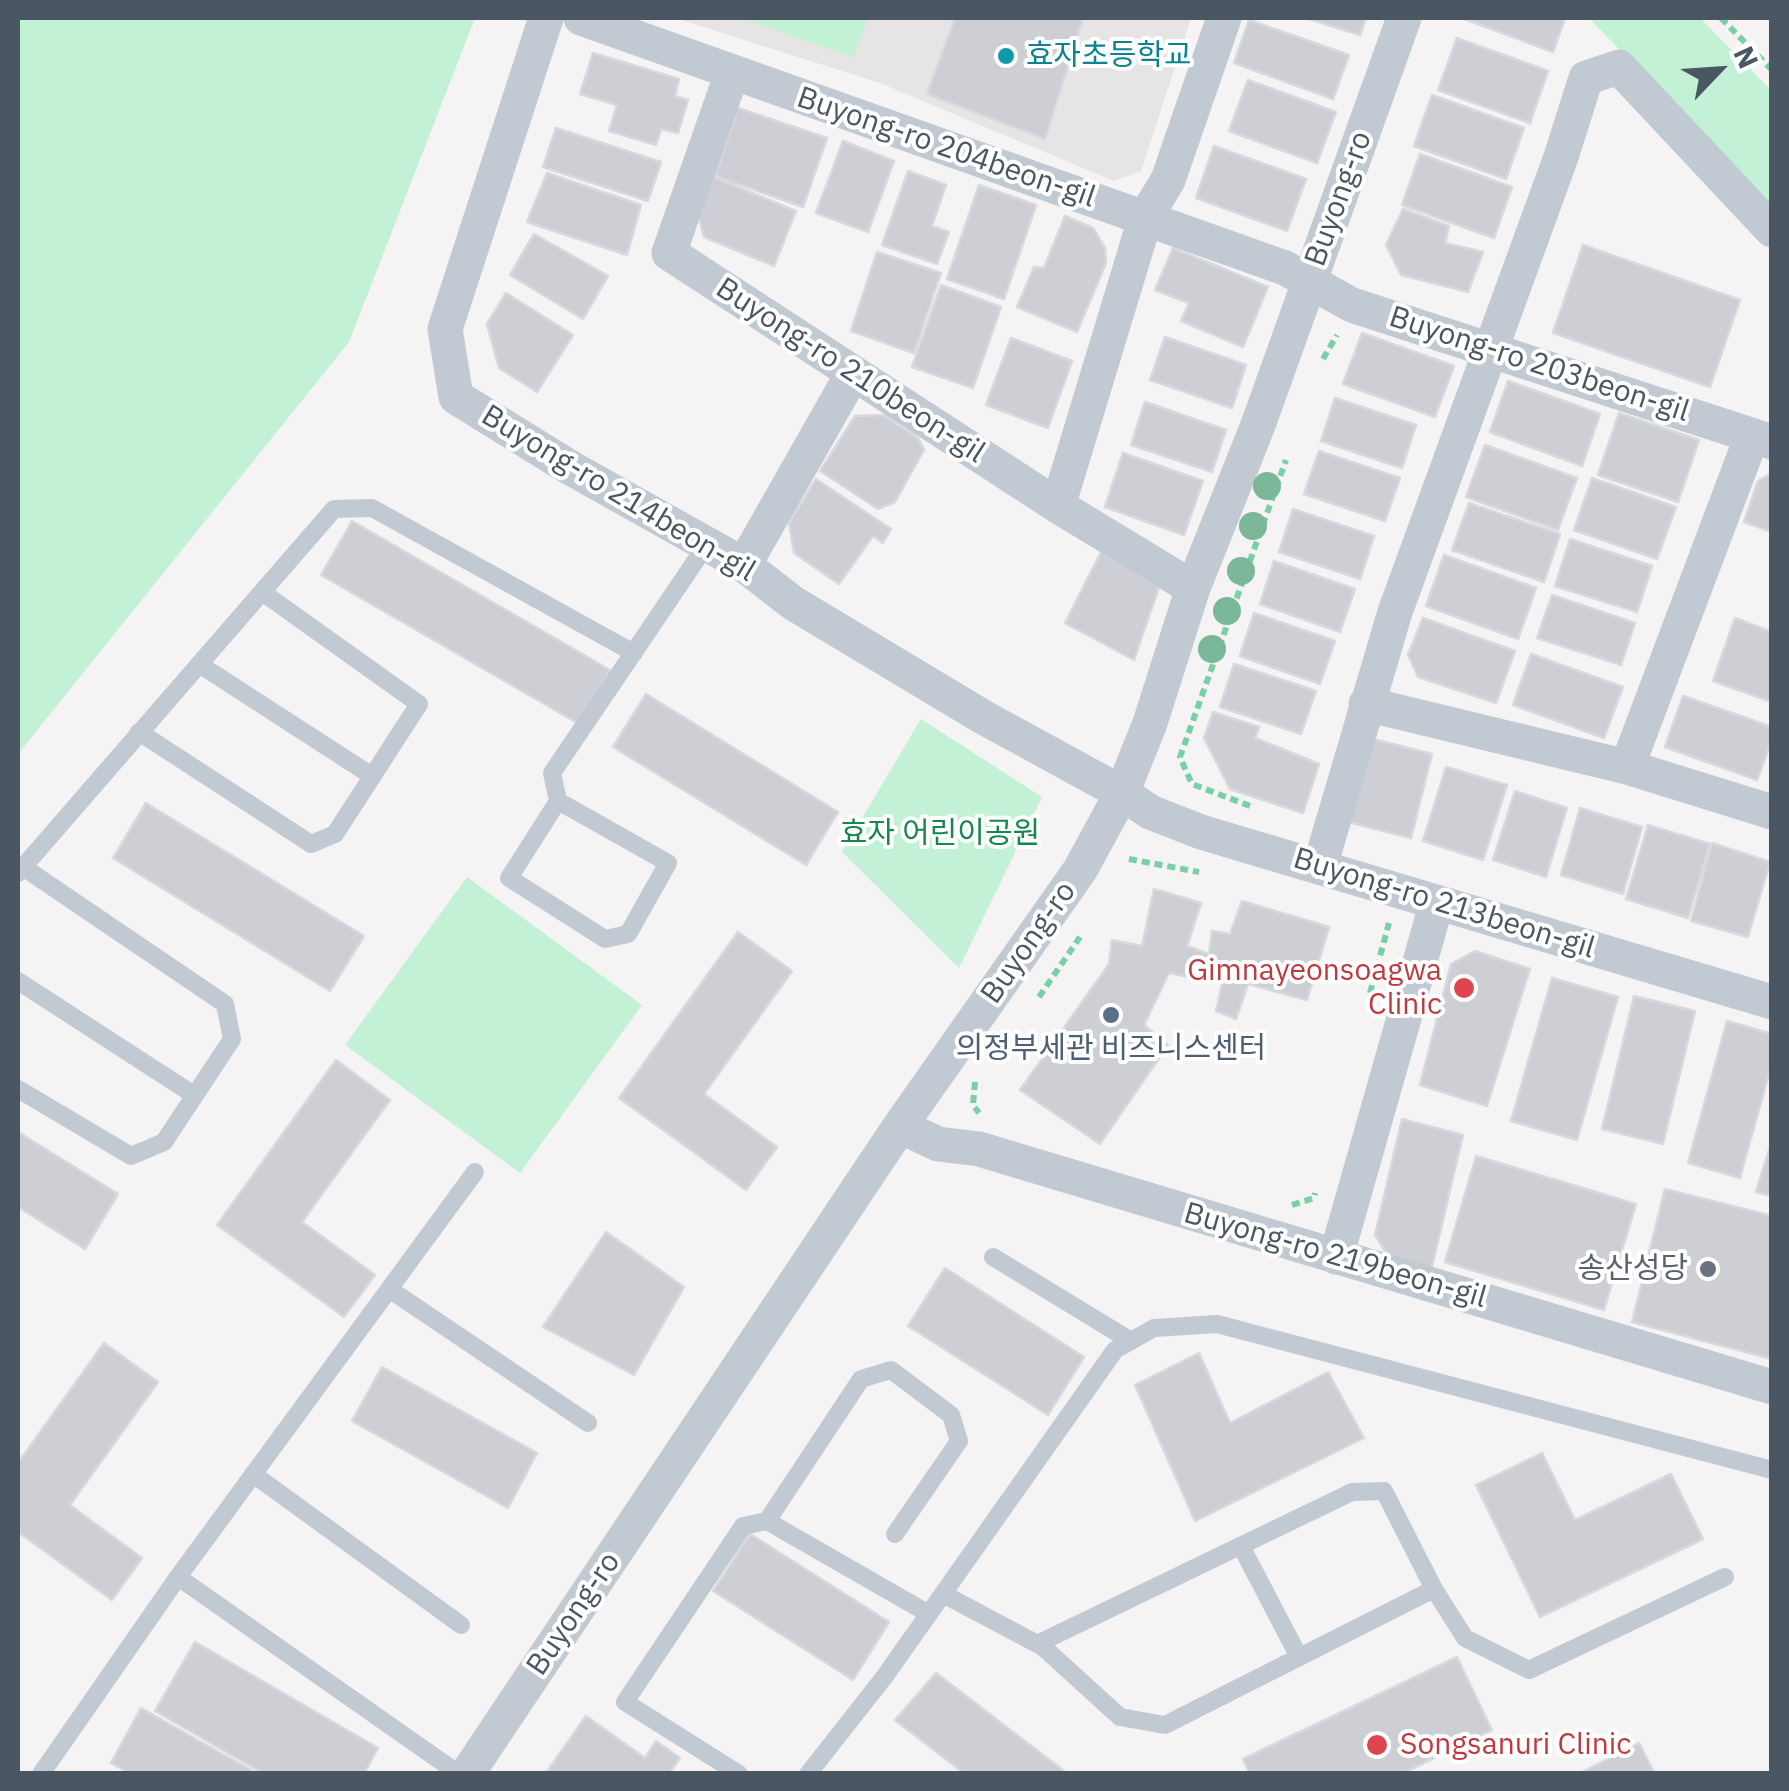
<!DOCTYPE html>
<meta charset="utf-8">
<style>
body{margin:0}
#map{position:relative;width:1789px;height:1791px;overflow:hidden;background:#f5f3f3;font-family:"IBM Plex Sans",sans-serif}
canvas{display:block}
.frame{position:absolute;inset:0;border:20px solid #4a5661;pointer-events:none}
.north{position:absolute;left:1669px;top:20px;width:100px;height:100px;-webkit-text-stroke:8px #fff;paint-order:stroke;rotate:65deg;font-size:28px;font-weight:700;line-height:40px;text-align:center;color:#4a5661}
.north::after{content:'';display:block;margin:auto;width:35px;height:45px;background:#4a5661;clip-path:polygon(50% 0,100% 100%,50% 72%,0 100%)}
</style>
<div id="map">
<canvas width="1789" height="1791"></canvas>
<div class="frame"></div>
<div class="north">N</div>
</div>
<script>
const ctx = document.querySelector('canvas').getContext('2d');
ctx.lineJoin = 'round';
function fillPath(path, color) { ctx.fillStyle = color; ctx.fill(path, 'evenodd'); }
const poly = rows => new Path2D(rows.map(r => 'M' + r).join(''));
function strokePath(path, color, width, dash) { ctx.strokeStyle = color; ctx.lineWidth = width; ctx.lineCap = dash ? 'butt' : 'round'; ctx.setLineDash(dash || []); ctx.stroke(path); }
function write(font, color, halo, rows, align = 'center') {
  ctx.font = font + ' "IBM Plex Sans","Noto Sans KR",sans-serif'; ctx.lineWidth = 8; ctx.setLineDash([]); ctx.textBaseline = 'middle'; ctx.strokeStyle = halo; ctx.fillStyle = color; for (const [text, x, y, turn = 0] of rows) {
    ctx.save(); ctx.translate(x, y); ctx.rotate((+turn || 0) * Math.PI / 180); ctx.textAlign = isNaN(turn) ? turn : align; if (halo) ctx.strokeText(text, 0, 0); ctx.fillText(text, 0, 0); ctx.restore();
  }
}
const education = poly([
 [675,18,1191,18,1141,171,1114,181,880,83]
]);
const green = poly([
 [18,18,475,18,349,342,18,754],
 [742,18,868,18,853,58],
 [1589,18,1700,18,1771,90,1771,207],
 [921,719,1042,797,959,968,842,852],
 [467,877,642,1005,520,1173,345,1045]
]);
const building = poly([
 [955,18,1083,18,1045,139,927,94,955,18],
 [1306,18,1366,18,1360,35,1306,18],
 [1462,18,1565,18,1553,52,1462,18],
 [1249,20,1349,55,1333,99,1234,63,1249,20],
 [1457,38,1548,71,1530,123,1438,90,1457,38],
 [593,53,679,79,675,96,688,100,678,133,661,129,656,145,609,131,617,105,580,94,593,53],
 [1248,80,1336,112,1317,163,1229,131,1248,80],
 [1432,95,1524,128,1506,179,1414,146,1432,95],
 [738,108,827,138,803,207,715,176,738,108],
 [556,128,661,162,648,201,543,167,556,128],
 [843,141,894,161,868,232,816,213,843,141],
 [1214,146,1306,179,1287,231,1196,198,1214,146],
 [1420,154,1512,187,1494,238,1402,205,1420,154],
 [908,171,946,185,932,226,949,232,937,264,882,245,908,171],
 [547,173,641,205,627,255,527,222,547,173],
 [713,177,796,211,774,266,704,237,698,214,713,177],
 [979,185,1036,205,1004,299,947,279,979,185],
 [1403,209,1449,226,1445,243,1483,252,1468,292,1401,275,1386,245,1403,209],
 [1065,216,1093,228,1105,248,1106,263,1077,332,1017,307,1034,267,1044,268,1065,216],
 [534,234,608,276,583,319,510,275,534,234],
 [1583,245,1740,300,1710,387,1553,333,1583,245],
 [1173,248,1268,287,1243,347,1181,321,1189,303,1155,290,1173,248],
 [877,252,941,273,914,353,851,331,877,252],
 [941,285,1001,307,973,388,912,367,941,285],
 [506,293,573,335,537,392,499,368,487,324,506,293],
 [1362,333,1454,366,1435,417,1343,384,1362,333],
 [1165,337,1246,365,1232,408,1150,380,1165,337],
 [1011,338,1072,361,1048,428,986,405,1011,338],
 [1508,381,1600,414,1582,466,1490,432,1508,381],
 [1335,398,1416,425,1402,468,1321,441,1335,398],
 [1145,402,1226,430,1212,472,1131,445,1145,402],
 [1619,413,1699,440,1678,502,1598,475,1619,413],
 [884,415,918,438,924,450,895,502,878,509,820,471,855,416,884,415],
 [1485,445,1577,478,1558,530,1466,497,1485,445],
 [1319,451,1400,478,1385,521,1304,494,1319,451],
 [1123,453,1203,481,1184,535,1105,507,1123,453],
 [1772,473,1772,532,1744,522,1758,481,1772,473],
 [1592,478,1676,507,1657,559,1574,530,1592,478],
 [816,479,891,529,883,543,873,536,839,584,794,553,789,523,816,479],
 [1469,503,1560,534,1544,582,1452,550,1469,503],
 [1293,509,1374,536,1360,579,1279,552,1293,509],
 [352,521,610,670,579,724,321,575,352,521],
 [1570,539,1652,566,1637,612,1555,586,1570,539],
 [1101,552,1159,587,1134,660,1065,623,1101,552],
 [1444,555,1536,588,1518,639,1426,606,1444,555],
 [1274,561,1355,589,1340,632,1260,604,1274,561],
 [1552,595,1635,623,1621,665,1537,638,1552,595],
 [1254,613,1335,641,1320,684,1240,656,1254,613],
 [1423,618,1515,651,1496,703,1418,677,1408,655,1423,618],
 [1735,618,1772,632,1772,702,1713,681,1735,618],
 [1531,654,1623,687,1604,738,1513,705,1531,654],
 [1234,664,1316,691,1301,734,1220,707,1234,664],
 [646,694,838,812,806,865,613,747,646,694],
 [1683,696,1772,727,1772,740,1757,780,1665,747,1683,696],
 [1213,712,1259,727,1255,738,1319,764,1303,813,1230,789,1204,738,1213,712],
 [1365,737,1432,754,1411,838,1344,821,1365,737],
 [1446,767,1507,785,1483,860,1423,841,1446,767],
 [1515,791,1567,808,1546,877,1493,860,1515,791],
 [146,803,364,936,330,991,113,858,146,803],
 [1580,808,1642,827,1623,894,1561,875,1580,808],
 [1648,825,1710,844,1688,918,1626,899,1648,825],
 [1712,843,1770,862,1748,937,1691,921,1712,843],
 [1154,889,1201,903,1187,946,1209,954,1212,931,1230,934,1242,901,1329,927,1307,1000,1248,984,1236,1019,1216,1011,1224,976,1193,967,1189,977,1169,973,1144,1025,1168,1045,1100,1144,1020,1090,1109,964,1112,940,1142,946,1154,889],
 [738,932,792,971,704,1094,777,1147,746,1190,619,1098,738,932],
 [1475,951,1530,969,1487,1106,1420,1085,1451,964,1475,951],
 [1552,978,1618,997,1577,1140,1511,1121,1552,978],
 [1634,996,1695,1011,1663,1144,1602,1129,1634,996],
 [1727,1021,1772,1034,1772,1063,1740,1178,1688,1163,1727,1021],
 [336,1060,390,1100,302,1222,375,1275,344,1317,217,1225,336,1060],
 [1402,1119,1463,1135,1431,1271,1391,1261,1375,1235,1402,1119],
 [18,1132,118,1194,85,1249,18,1207,18,1132],
 [1772,1140,1772,1196,1756,1192,1772,1140],
 [1476,1156,1636,1204,1604,1310,1445,1262,1476,1156],
 [1665,1189,1772,1216,1772,1359,1632,1322,1665,1189],
 [606,1232,684,1287,634,1375,543,1327,606,1232],
 [945,1268,1084,1357,1048,1415,908,1326,945,1268],
 [104,1343,158,1382,70,1505,142,1558,112,1600,18,1532,18,1463,104,1343],
 [1199,1353,1230,1423,1328,1372,1364,1438,1195,1521,1135,1385,1199,1353],
 [382,1367,537,1453,508,1508,352,1421,382,1367],
 [1542,1453,1575,1520,1671,1474,1703,1539,1540,1617,1476,1485,1542,1453],
 [750,1534,889,1622,853,1680,713,1591,750,1534],
 [195,1642,378,1748,364,1774,264,1774,155,1711,195,1642],
 [1457,1657,1492,1730,1401,1774,1250,1774,1243,1759,1457,1657],
 [936,1673,1068,1774,965,1774,895,1720,936,1673],
 [141,1708,258,1774,131,1774,111,1763,141,1708],
 [586,1716,645,1758,656,1741,680,1758,669,1774,546,1773,586,1716],
 [1639,1743,1655,1774,1580,1774,1580,1773,1639,1743]
]);
const path = poly([
 [1721,18,1772,70],
 [1323,359,1337,335],
 [1250,806,1192,784,1180,757,1286,460],
 [1129,859,1199,872],
 [1370,993,1389,923],
 [1039,997,1080,937],
 [975,1082,973,1105,979,1113],
 [1292,1205,1314,1198,1315,1193]
]);
const lane = poly([
 [199,664,372,776],
 [139,732,311,844,335,834,419,704,262,592],
 [558,801,668,863,628,934,605,939,509,878,558,801,552,773,707,544],
 [18,873,334,509,372,508,634,653],
 [18,981,194,1095],
 [18,1089,131,1156,164,1142,232,1039,225,1004,23,867],
 [993,1257,1131,1341],
 [389,1289,588,1423],
 [253,1474,461,1625],
 [895,1534,959,1441,951,1415,891,1370,861,1379,767,1521,929,1614],
 [1241,1546,1299,1657],
 [178,1577,475,1172],
 [943,1594,1043,1647,1120,1717,1165,1725,1434,1589,1465,1638,1529,1670,1725,1577],
 [1037,1644,1352,1492,1384,1491,1434,1589],
 [41,1774,178,1577,459,1774],
 [739,1774,625,1702,743,1526,767,1521],
 [808,1774,885,1676,1115,1350,1154,1328,1217,1324,1772,1470]
]);
const street = poly([
 [546,18,445,329,456,397,569,467,744,565,793,603,983,717,1122,793,1150,812,1201,832,1772,1002],
 [581,18,1285,268,1352,305,1772,442],
 [732,73,669,253,1058,506,1193,588],
 [1058,506,1146,216,1168,180,1224,18],
 [744,565,853,373],
 [1366,704,1627,767,1772,812],
 [1627,767,1752,436],
 [1320,866,1395,612,1561,157,1586,78,1619,67,1772,230],
 [900,1126,938,1144,979,1149,1772,1387],
 [1336,1257,1437,902],
 [467,1774,900,1126,1080,870,1122,793,1150,723,1193,588,1258,425,1404,18]
]);
const trees = [
 [1267,486],
 [1253,526],
 [1241,571],
 [1227,611],
 [1212,649]
];
const markers = [
 [1006,56,10,"#0f9aa8"],
 [1464,988,12,"#e0444e"],
 [1111,1015,10,"#5c6f8a"],
 [1708,1269,10,"#6b7280"],
 [1377,1745,12,"#e0444e"]
];
const cultureNames = [
 ["효자초등학교",1026,56]
];
const streetNames = [
 ["Buyong-ro 204beon-gil",946,148,19],
 ["Buyong-ro",1339,199,-70],
 ["Buyong-ro 203beon-gil",1539,365,18],
 ["Buyong-ro 210beon-gil",850,371,33],
 ["Buyong-ro 214beon-gil",618,494,31],
 ["Buyong-ro 213beon-gil",1444,904,17],
 ["Buyong-ro",1029,943,-55],
 ["Buyong-ro 219beon-gil",1335,1256,16],
 ["Buyong-ro",574,1614,-56]
];
const parkNames = [
 ["효자 어린이공원",940,834]
];
const healthNames = [
 ["Gimnayeonsoagwa",1442,971],
 ["Clinic",1442,1005],
 ["Songsanuri Clinic",1400,1745,"left"]
];
const serviceNames = [
 ["의정부세관 비즈니스센터",1111,1049]
];
const worshipNames = [
 ["송산성당",1688,1269]
];
fillPath(education, '#e6e4e5');
fillPath(green, '#c3f1d5');
fillPath(building, '#cdcfd5');
strokePath(building, '#d7d9de', 2.5);
strokePath(path, '#7ad0a6', 6, [8, 5]);
strokePath(lane, '#c1cad2', 18);
strokePath(street, '#c1cad2', 35);
ctx.fillStyle = '#7bb799';
for (const [x, y] of trees) { ctx.beginPath(); ctx.arc(x, y, 14, 0, 2 * Math.PI); ctx.fill(); }
for (const [x, y, r, color] of markers) { const dot = new Path2D(); dot.arc(x, y, r, 0, 2 * Math.PI); ctx.fillStyle = color; ctx.fill(dot); strokePath(dot, '#fff', 4); }
write('30px', '#0d838f', '#fff', cultureNames, 'left');
write('30px', '#4a5661', '#fff', streetNames);
write('30px', '#17864f', '#fff', parkNames);
write('30px', '#be3a42', '#fff', healthNames, 'right');
write('30px', '#4e5e75', '#fff', serviceNames);
write('30px', '#5b616d', '#fff', worshipNames, 'right');
</script>
